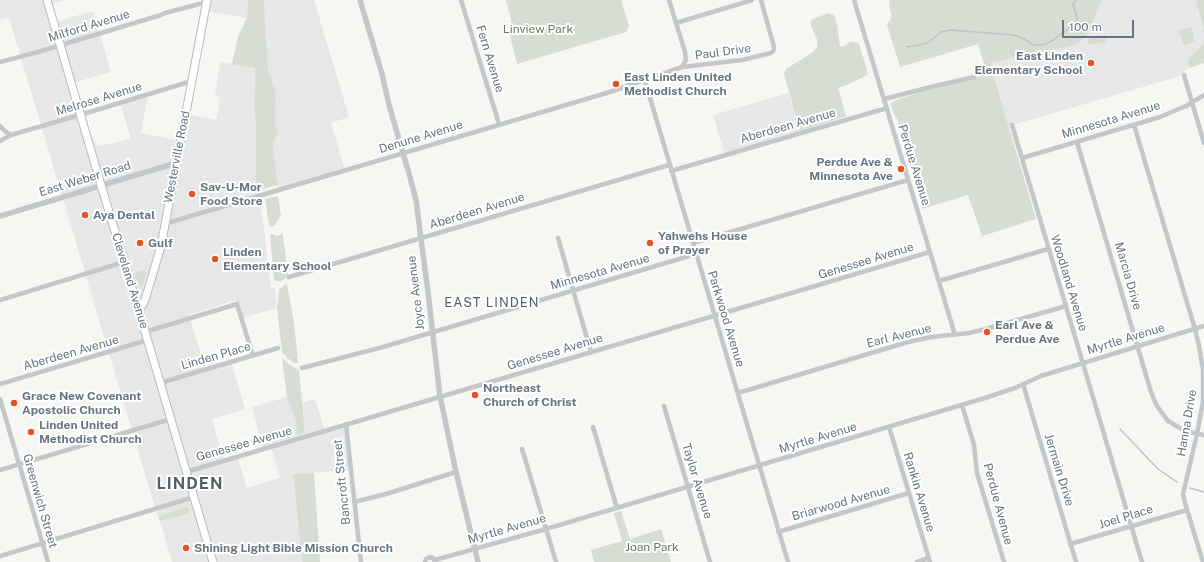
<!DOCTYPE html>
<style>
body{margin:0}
#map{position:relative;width:1204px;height:562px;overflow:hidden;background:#f6f6f2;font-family:"Public Sans",sans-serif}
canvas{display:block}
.scale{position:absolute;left:1062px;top:20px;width:72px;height:18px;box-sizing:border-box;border:2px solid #657583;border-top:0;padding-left:5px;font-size:12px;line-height:14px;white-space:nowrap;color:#657583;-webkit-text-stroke:3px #fff;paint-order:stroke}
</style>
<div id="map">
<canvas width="1204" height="562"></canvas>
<div class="scale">100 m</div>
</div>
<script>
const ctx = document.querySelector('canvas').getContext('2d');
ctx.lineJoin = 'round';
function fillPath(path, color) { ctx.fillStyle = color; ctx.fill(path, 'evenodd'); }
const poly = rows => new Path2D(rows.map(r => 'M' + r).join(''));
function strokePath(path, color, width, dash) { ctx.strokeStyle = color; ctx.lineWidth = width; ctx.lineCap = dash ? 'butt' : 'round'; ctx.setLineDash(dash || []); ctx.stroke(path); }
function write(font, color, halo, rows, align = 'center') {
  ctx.font = font + ' "Public Sans",sans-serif'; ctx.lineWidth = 4; ctx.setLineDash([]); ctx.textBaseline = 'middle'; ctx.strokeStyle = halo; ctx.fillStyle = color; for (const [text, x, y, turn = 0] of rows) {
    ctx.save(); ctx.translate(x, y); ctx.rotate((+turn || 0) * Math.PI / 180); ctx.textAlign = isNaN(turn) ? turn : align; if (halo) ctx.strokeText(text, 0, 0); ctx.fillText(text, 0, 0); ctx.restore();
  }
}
const built = poly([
 [0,0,65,0,49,5,55,22,93,11,111,72,72,83,83,125,98,146,131,139,120,102,148,94,141,133,180,141,186,114,216,120,220,97,215,96,220,62,255,67,254,112,256,124,257,188,259,189,271,288,275,288,277,308,242,318,236,300,189,315,205,368,231,361,245,409,212,419,223,459,237,455,247,488,280,478,271,446,263,448,252,407,287,397,295,419,297,433,298,435,302,434,305,432,303,402,315,399,325,431,345,424,351,470,293,474,302,562,172,562,160,521,189,513,188,507,158,516,154,504,9,18,0,20],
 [207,0,248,0,247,18,205,11],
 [264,0,314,0,349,117,331,123,345,170,279,190,278,181,277,180,273,144,278,132,275,127,276,93,268,70],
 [1101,0,1196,0,1204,33,1204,43,1188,60,1189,68,1177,77,1009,126,990,63,1071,46,1083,40,1097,13],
 [789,93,800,133,725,155,713,115]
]);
const green = poly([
 [248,0,264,0,268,70,276,93,275,127,278,132,273,144,277,180,278,180,278,185,259,190,257,188,256,183,256,124,254,112,255,68,232,64,238,37,247,18],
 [506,0,621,0,629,26,626,32,517,64,509,32,511,20],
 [890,0,1101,0,1097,13,1083,40,1071,46,990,63,1036,219,982,236,968,195,922,209,917,186,898,121,893,112,891,103,896,100,923,91,987,74,978,44,900,67,888,28,887,24,891,19,891,15,889,3],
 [1196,0,1204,0,1204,33],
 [828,13,834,15,837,24,840,46,843,47,850,42,855,42,859,44,868,73,867,75,849,84,838,88,846,116,800,131,784,74,786,69,813,52,817,47,817,39,811,26,811,20],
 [1192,27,1195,42,1183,45,1179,30],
 [1105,35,1106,42,1089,45,1088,39],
 [1204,43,1204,63,1189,68,1188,60],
 [278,196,281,215,275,225,271,227,269,225,265,199],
 [271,234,272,234,277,236,282,234,283,236,288,275,286,278,281,281,275,281,274,279,270,236],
 [142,270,146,273,142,287,141,287,139,286,135,273],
 [286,284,287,284,294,322,298,363,295,363,291,361,282,353,277,308,279,290],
 [282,358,290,365,299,370,305,432,302,434,297,435,297,433,295,419,287,397],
 [314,473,320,562,302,562,293,474],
 [188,507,190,513,160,521,158,516],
 [621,511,630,539,661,529,671,562,594,562,591,550,622,541,614,513]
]);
const stream = poly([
 [907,47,920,45,929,42,941,32,951,30,1013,35,1022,38,1034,45,1043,45,1052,41,1076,23,1077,18,1073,5,1076,0],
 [1120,429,1158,469,1177,482],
 [1190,488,1204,492]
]);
const minor = poly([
 [461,0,499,124],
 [669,0,685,52,686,60,682,67],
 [854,0,955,335],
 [676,23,752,0],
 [0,62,38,52,161,15,165,13,207,2],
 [1184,75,1204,143],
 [645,81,788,562],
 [884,99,927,88,974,77],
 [1012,125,1142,562],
 [1134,125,1195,329,1199,346,1203,370,1203,401,1197,434,1183,494,1185,503,1203,562],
 [0,126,6,132,11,135],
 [0,141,11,135,80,115,192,81],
 [1077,142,1151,392,1157,406,1168,421,1185,431,1204,435],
 [1022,158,1160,117,1186,106,1204,95],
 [671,171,887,108],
 [164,224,610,92,682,67,742,60,771,53,774,50,774,47,761,0],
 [558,238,591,352],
 [693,243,908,180],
 [289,277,669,165],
 [939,281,1048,249],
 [0,300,124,262],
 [145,332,237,304,253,356],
 [302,368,383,347,696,254],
 [160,383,278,348],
 [0,384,148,340],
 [1023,384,1076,562],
 [738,393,908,342,931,337,969,333,986,329,1066,306],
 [0,399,48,562],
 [962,405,974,445,977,473,1004,562],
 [664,406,710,562],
 [346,424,361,562],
 [593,427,617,508],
 [889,427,930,562],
 [522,449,556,562],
 [0,470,171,419],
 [186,472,930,252],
 [354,502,386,494,456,472],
 [778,532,909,493],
 [1070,544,1187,510],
 [0,556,194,497],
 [435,560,546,529,985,398,1015,388,1041,376,1204,326],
 [425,562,426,559,430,557,433,558,435,562],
 [917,562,929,558]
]);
const tertiary = poly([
 [360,0,382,74,389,105,410,177,416,200,428,292,440,396,456,472,478,562],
 [0,216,176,163]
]);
const primary = poly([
 [47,0,101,185,139,311,213,562],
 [139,311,145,300,161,246,207,0]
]);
const markers = [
 [1091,63,4,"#e35325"],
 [616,84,4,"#e35325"],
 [901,169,4,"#e35325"],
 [192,194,4,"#e35325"],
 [85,215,4,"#e35325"],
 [140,243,4,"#e35325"],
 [650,243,4,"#e35325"],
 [215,259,4,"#e35325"],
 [987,332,4,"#e35325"],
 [475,395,4,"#e35325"],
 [14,403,4,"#e35325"],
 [31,432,4,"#e35325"],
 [186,548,4,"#e35325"]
];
const streetNames = [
 ["Milford Avenue",89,26,-17],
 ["Paul Drive",723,52,-8],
 ["Fern Avenue",490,59,73],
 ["Melrose Avenue",99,99,-17],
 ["Minnesota Avenue",1111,120,-17],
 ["Aberdeen Avenue",788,126,-16],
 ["Denune Avenue",421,137,-17],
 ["Westerville Road",177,157,-79],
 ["Perdue Avenue",914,165,73],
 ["East Weber Road",85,179,-17],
 ["Aberdeen Avenue",477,211,-17],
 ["Genessee Avenue",866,261,-17],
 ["Minnesota Avenue",600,272,-16],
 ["Marcia Drive",1128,276,74],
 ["Cleveland Avenue",130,281,73],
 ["Woodland Avenue",1069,283,73],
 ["Joyce Avenue",416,293,-97],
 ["Parkwood Avenue",726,319,73],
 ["Earl Avenue",899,336,-14],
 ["Myrtle Avenue",1126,339,-17],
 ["Genessee Avenue",555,352,-17],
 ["Aberdeen Avenue",71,353,-16],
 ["Linden Place",216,356,-16],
 ["Hanna Drive",1187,423,-80],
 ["Myrtle Avenue",818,438,-17],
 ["Genessee Avenue",244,444,-16],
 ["Jermain Drive",1059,470,73],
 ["Taylor Avenue",697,481,73],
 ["Bancroft Street",342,482,-96],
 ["Rankin Avenue",919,492,73],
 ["Greenwich Street",40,501,74],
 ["Briarwood Avenue",841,503,-16],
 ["Perdue Avenue",998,504,75],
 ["Joel Place",1126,517,-17],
 ["Myrtle Avenue",507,529,-16]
];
const parkNames = [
 ["Linview Park",538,29],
 ["Joan Park",652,547]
];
const poiNames = [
 ["East Linden",1083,56,"right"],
 ["Elementary School",1083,70,"right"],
 ["East Linden United",624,77],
 ["Methodist Church",624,91],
 ["Perdue Ave &",893,162,"right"],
 ["Minnesota Ave",893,176,"right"],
 ["Sav-U-Mor",200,187],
 ["Food Store",200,201],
 ["Aya Dental",93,215],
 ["Yahwehs House",658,236],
 ["of Prayer",658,250],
 ["Gulf",148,243],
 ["Linden",223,252],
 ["Elementary School",223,266],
 ["Earl Ave &",995,325],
 ["Perdue Ave",995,339],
 ["Northeast",483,388],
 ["Church of Christ",483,402],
 ["Grace New Covenant",22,396],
 ["Apostolic Church",22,410],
 ["Linden United",39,425],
 ["Methodist Church",39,439],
 ["Shining Light Bible Mission Church",194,548]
];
const neighbourhoodNames = [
 ["EAST LINDEN",492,303]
];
const districtNames = [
 ["LINDEN",190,484]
];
fillPath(built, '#e6e7e6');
fillPath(green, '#d7ddd3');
strokePath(stream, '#bac5c9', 1.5);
strokePath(primary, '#b6babe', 9);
strokePath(minor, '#c3c7ca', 4.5);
strokePath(tertiary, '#c3c7ca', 5.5);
strokePath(primary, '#fff', 7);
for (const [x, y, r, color] of markers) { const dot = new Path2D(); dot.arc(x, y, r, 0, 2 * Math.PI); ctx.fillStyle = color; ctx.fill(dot); strokePath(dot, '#fff', 1.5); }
write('12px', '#657583', '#fff', streetNames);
write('12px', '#687a63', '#fff', parkNames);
write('bold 12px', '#657583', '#fff', poiNames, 'left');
ctx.letterSpacing = '1px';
write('13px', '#535f68', '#fff', neighbourhoodNames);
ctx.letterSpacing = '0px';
ctx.letterSpacing = '1px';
write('bold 16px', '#535f68', '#fff', districtNames);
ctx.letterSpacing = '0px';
</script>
